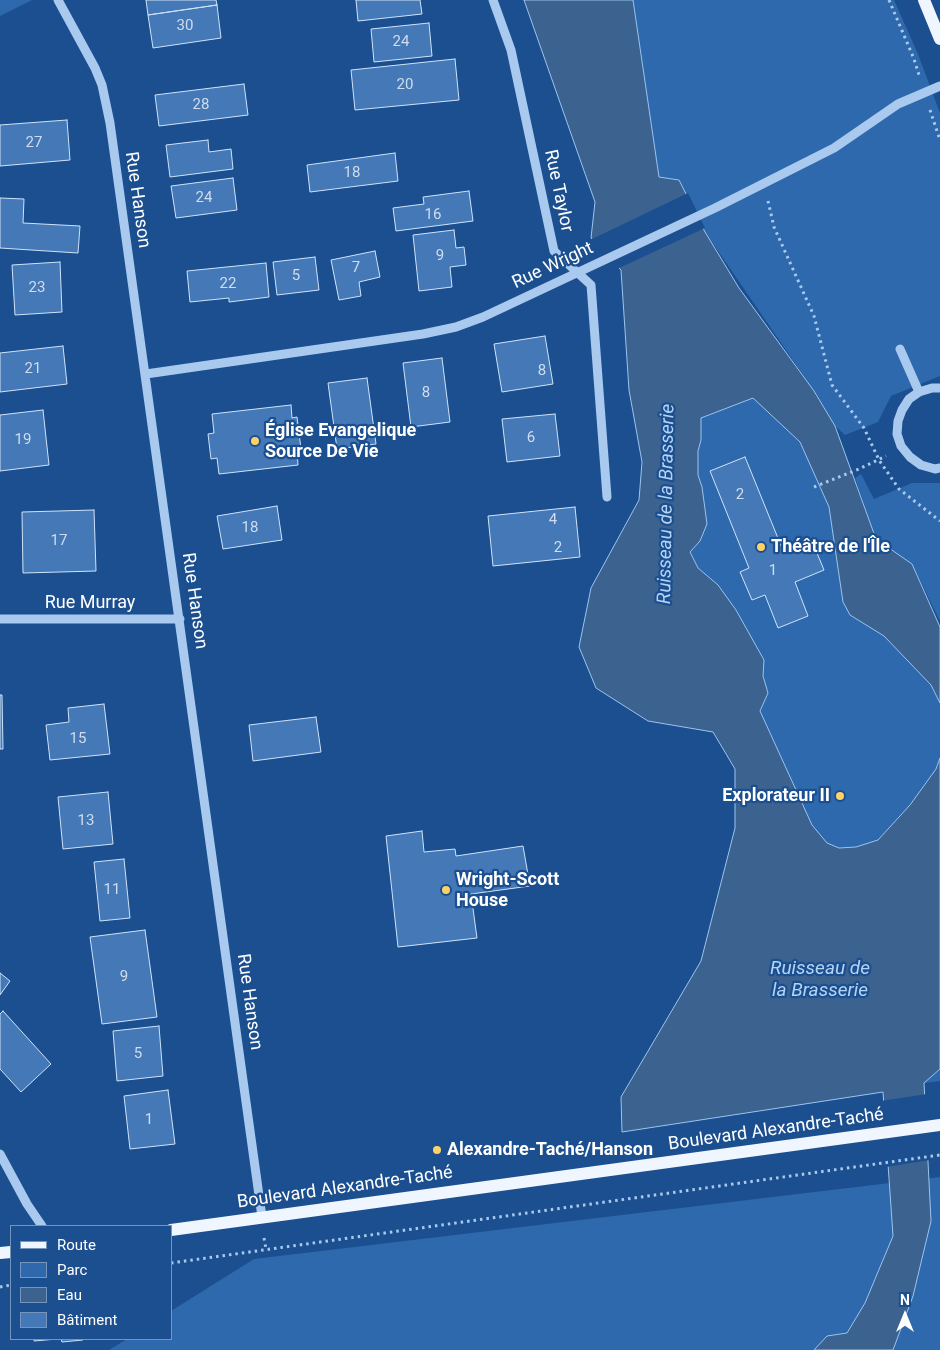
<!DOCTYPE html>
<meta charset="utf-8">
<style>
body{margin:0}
#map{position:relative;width:940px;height:1350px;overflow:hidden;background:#1b4f8f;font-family:Roboto,sans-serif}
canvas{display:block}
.legend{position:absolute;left:10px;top:1225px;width:162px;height:115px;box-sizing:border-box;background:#1b4f8f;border:1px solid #7695bc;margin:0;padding:6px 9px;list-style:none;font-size:15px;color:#fff}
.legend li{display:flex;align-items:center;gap:10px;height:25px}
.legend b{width:25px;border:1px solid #7695bc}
.north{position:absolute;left:880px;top:1290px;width:50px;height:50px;-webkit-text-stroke:4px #1b4f8f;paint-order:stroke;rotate:0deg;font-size:14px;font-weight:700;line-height:20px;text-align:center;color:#fff}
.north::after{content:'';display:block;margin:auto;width:18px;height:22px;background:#fff;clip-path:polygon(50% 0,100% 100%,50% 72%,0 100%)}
</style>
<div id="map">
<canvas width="940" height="1350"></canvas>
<ul class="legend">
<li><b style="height:6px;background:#f0f6ff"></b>Route</li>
<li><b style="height:14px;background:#2e69ad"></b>Parc</li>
<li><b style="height:14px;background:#3c6290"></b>Eau</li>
<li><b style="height:14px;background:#4478b7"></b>Bâtiment</li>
</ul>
<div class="north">N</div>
</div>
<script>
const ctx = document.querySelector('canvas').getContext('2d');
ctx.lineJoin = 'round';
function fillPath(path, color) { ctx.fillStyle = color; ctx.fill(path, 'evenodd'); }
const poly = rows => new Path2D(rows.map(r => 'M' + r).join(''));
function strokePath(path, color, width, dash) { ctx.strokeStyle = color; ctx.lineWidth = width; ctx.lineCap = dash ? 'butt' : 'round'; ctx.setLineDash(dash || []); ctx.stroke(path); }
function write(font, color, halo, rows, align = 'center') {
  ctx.font = font + ' Roboto,sans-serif'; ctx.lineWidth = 4.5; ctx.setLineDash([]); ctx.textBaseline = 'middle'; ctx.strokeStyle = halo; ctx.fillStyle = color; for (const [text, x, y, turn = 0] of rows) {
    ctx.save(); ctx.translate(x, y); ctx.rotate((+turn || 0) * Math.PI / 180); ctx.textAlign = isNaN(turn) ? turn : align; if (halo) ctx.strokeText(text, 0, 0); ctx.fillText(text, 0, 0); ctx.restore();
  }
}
const green = poly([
 [0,0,32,0,0,16],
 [633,0,894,0,918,54,940,113,940,376,891,396,878,422,845,435,835,426,814,391,705,232,687,197,659,177],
 [753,397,800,442,829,507,843,602,850,615,884,636,931,685,940,703,940,758,936,769,910,805,878,840,856,847,839,848,827,844,812,825,760,711,768,693,763,676,764,660,718,585,698,568,690,552,700,541,707,524,702,487,698,475,698,451,701,440,701,418],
 [861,474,874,499,912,483,940,483,940,621,912,564,876,539,855,478],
 [940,1069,940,1081,924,1083],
 [940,1177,940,1350,109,1350,127,1339,171,1339,171,1311,254,1259]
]);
const water = poly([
 [524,0,633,0,659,177,679,180,705,232,739,288,814,391,835,426,876,539,912,564,940,627,940,703,931,685,884,636,850,615,843,602,829,507,800,442,753,398,701,418,701,440,698,451,698,475,702,487,707,524,700,541,690,552,698,568,718,585,736,610,764,660,763,676,768,693,760,711,812,825,827,843,839,848,856,847,878,840,910,805,936,769,940,758,940,1069,924,1083,931,1221,913,1296,893,1350,814,1350,827,1336,847,1333,865,1303,893,1236,883,1092,622,1132,621,1097,701,961,735,828,735,769,713,732,648,721,596,688,579,647,591,588,639,500,642,462,629,390,621,270,591,238,595,202,524,0]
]);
const pier = poly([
 [688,193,705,228,617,269,590,240],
 [927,1094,930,1160,886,1167,881,1101]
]);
const building = poly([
 [146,0,216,0,217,5,148,15,146,0],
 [356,0,420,0,422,14,358,21,356,0],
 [217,5,221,38,153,48,148,15,217,5],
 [429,23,432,56,374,62,371,29,429,23],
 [455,59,459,100,355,110,351,70,455,59],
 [244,84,248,115,159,126,155,95,244,84],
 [67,120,70,160,0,166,0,125,67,120],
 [208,140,209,152,231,149,233,169,170,177,166,145,208,140],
 [395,153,398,181,310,192,307,165,395,153],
 [233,178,237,210,176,218,171,186,233,178],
 [469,191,473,221,396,231,393,208,424,204,423,197,469,191],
 [0,198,24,199,23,223,80,226,78,253,0,248,0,198],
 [454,230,456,248,464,247,466,265,450,267,452,287,419,291,413,235,454,230],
 [375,251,380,277,359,282,361,296,339,300,331,260,375,251],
 [315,257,319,290,277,295,273,262,315,257],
 [60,262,62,312,15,315,12,265,60,262],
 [266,263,269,297,229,302,229,298,190,302,187,271,266,263],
 [545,336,553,384,502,392,494,344,545,336],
 [63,346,67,384,0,392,0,353,63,346],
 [442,358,450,422,411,427,403,363,442,358],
 [367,378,376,444,337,449,328,383,367,378],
 [291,405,292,418,297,417,301,449,297,450,298,465,219,474,217,458,211,459,208,434,214,433,212,414,291,405],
 [43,410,49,465,0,471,0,415,43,410],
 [555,414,560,456,507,462,502,419,555,414],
 [745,457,784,553,812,541,824,570,795,582,808,616,778,628,765,595,752,600,740,572,749,568,710,471,745,457],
 [277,506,282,540,223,549,217,516,277,506],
 [575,507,580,557,493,566,488,516,575,507],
 [94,510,96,571,23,573,22,512,94,510],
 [0,695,2,695,3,749,0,749,0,695],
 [104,704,110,754,50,760,46,725,69,722,68,708,104,704],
 [316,717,321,752,253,761,249,725,316,717],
 [108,792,113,844,63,849,58,797,108,792],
 [422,831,424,852,455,849,456,856,523,846,530,886,471,894,477,938,398,947,386,836,422,831],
 [124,859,130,918,100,921,94,862,124,859],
 [145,930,157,1017,102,1024,90,937,145,930],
 [0,973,10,981,0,995,0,973],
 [3,1011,51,1064,21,1092,0,1069,0,1014,3,1011],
 [159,1026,163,1076,117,1081,113,1031,159,1026],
 [168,1090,175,1144,130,1149,124,1096,168,1090],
 [34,1339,57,1339,34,1341,34,1339],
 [61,1339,83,1339,83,1340,62,1342,61,1339]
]);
const path = poly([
 [889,0,914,59,919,75],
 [930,110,940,140],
 [768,201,774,227,814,316,832,385,864,428,879,460,899,489,940,521],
 [814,487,859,469,886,456],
 [264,1238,266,1249],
 [171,1263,940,1155],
 [0,1287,11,1285]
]);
const minor = poly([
 [58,0,95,68,102,85,110,123,262,1217],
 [493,0,511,50,554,251,591,285,607,497],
 [900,349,919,392],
 [146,374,423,334,456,327,483,317,715,208,834,148,898,104,940,86],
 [940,388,932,388,919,392,909,399,902,410,898,421,897,434,901,446,910,457,921,465,935,469,940,468],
 [0,619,180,619],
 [0,1154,27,1204,42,1226]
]);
const major = poly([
 [924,0,940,39],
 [171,1230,940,1125],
 [0,1253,11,1252]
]);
const markers = [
 [255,441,5,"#ffd166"],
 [761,547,5,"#ffd166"],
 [840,796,5,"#ffd166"],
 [446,890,5,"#ffd166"],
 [437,1150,5,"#ffd166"]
];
const numberNames = [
 ["30",185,26],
 ["24",401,42],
 ["20",405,85],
 ["28",201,105],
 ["27",34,143],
 ["18",352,173],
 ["24",204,198],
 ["16",433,215],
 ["9",440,256],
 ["7",356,268],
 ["5",296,276],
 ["22",228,284],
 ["23",37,288],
 ["21",33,369],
 ["8",542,371],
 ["8",426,393],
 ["6",531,438],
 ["19",23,440],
 ["2",740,495],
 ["4",553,520],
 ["18",250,528],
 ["17",59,541],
 ["2",558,548],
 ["1",773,571],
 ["15",78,739],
 ["13",86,821],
 ["11",112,890],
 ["9",124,977],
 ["5",138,1054],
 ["1",149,1120]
];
const streetNames = [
 ["Rue Taylor",558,191,78],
 ["Rue Hanson",137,200,82],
 ["Rue Wright",553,266,-25],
 ["Rue Hanson",194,601,82],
 ["Rue Murray",90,603],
 ["Rue Hanson",249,1002,82],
 ["Boulevard Alexandre-Taché",776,1130,-8],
 ["Boulevard Alexandre-Taché",345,1188,-8]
];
const poiNames = [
 ["Église Evangelique",265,431],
 ["Source De Vie",265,452],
 ["Théâtre de l'Île",771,547],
 ["Explorateur II",830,796,"right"],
 ["Wright-Scott",456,880],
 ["House",456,901],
 ["Alexandre-Taché/Hanson",447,1150]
];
const waterNames = [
 ["Ruisseau de la Brasserie",667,504,-89],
 ["Ruisseau de",820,969],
 ["la Brasserie",820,991]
];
fillPath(green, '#2e69ad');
fillPath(water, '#3c6290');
strokePath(water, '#9cc4f0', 1);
fillPath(pier, '#1b4f8f');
fillPath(building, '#4478b7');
strokePath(building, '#cfe3fa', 1);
strokePath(path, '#a9c9ee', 3, [2.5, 4]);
strokePath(minor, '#a9c9ee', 9);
strokePath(major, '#f0f6ff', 12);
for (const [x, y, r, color] of markers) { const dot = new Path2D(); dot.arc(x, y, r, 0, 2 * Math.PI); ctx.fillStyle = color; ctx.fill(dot); strokePath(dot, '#1b4f8f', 2); }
write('15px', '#d0dded', null, numberNames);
write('18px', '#fff', '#1b4f8f', streetNames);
write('bold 18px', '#fff', '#1b4f8f', poiNames, 'left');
write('italic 19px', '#b5d3f5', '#1b4f8f', waterNames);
</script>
